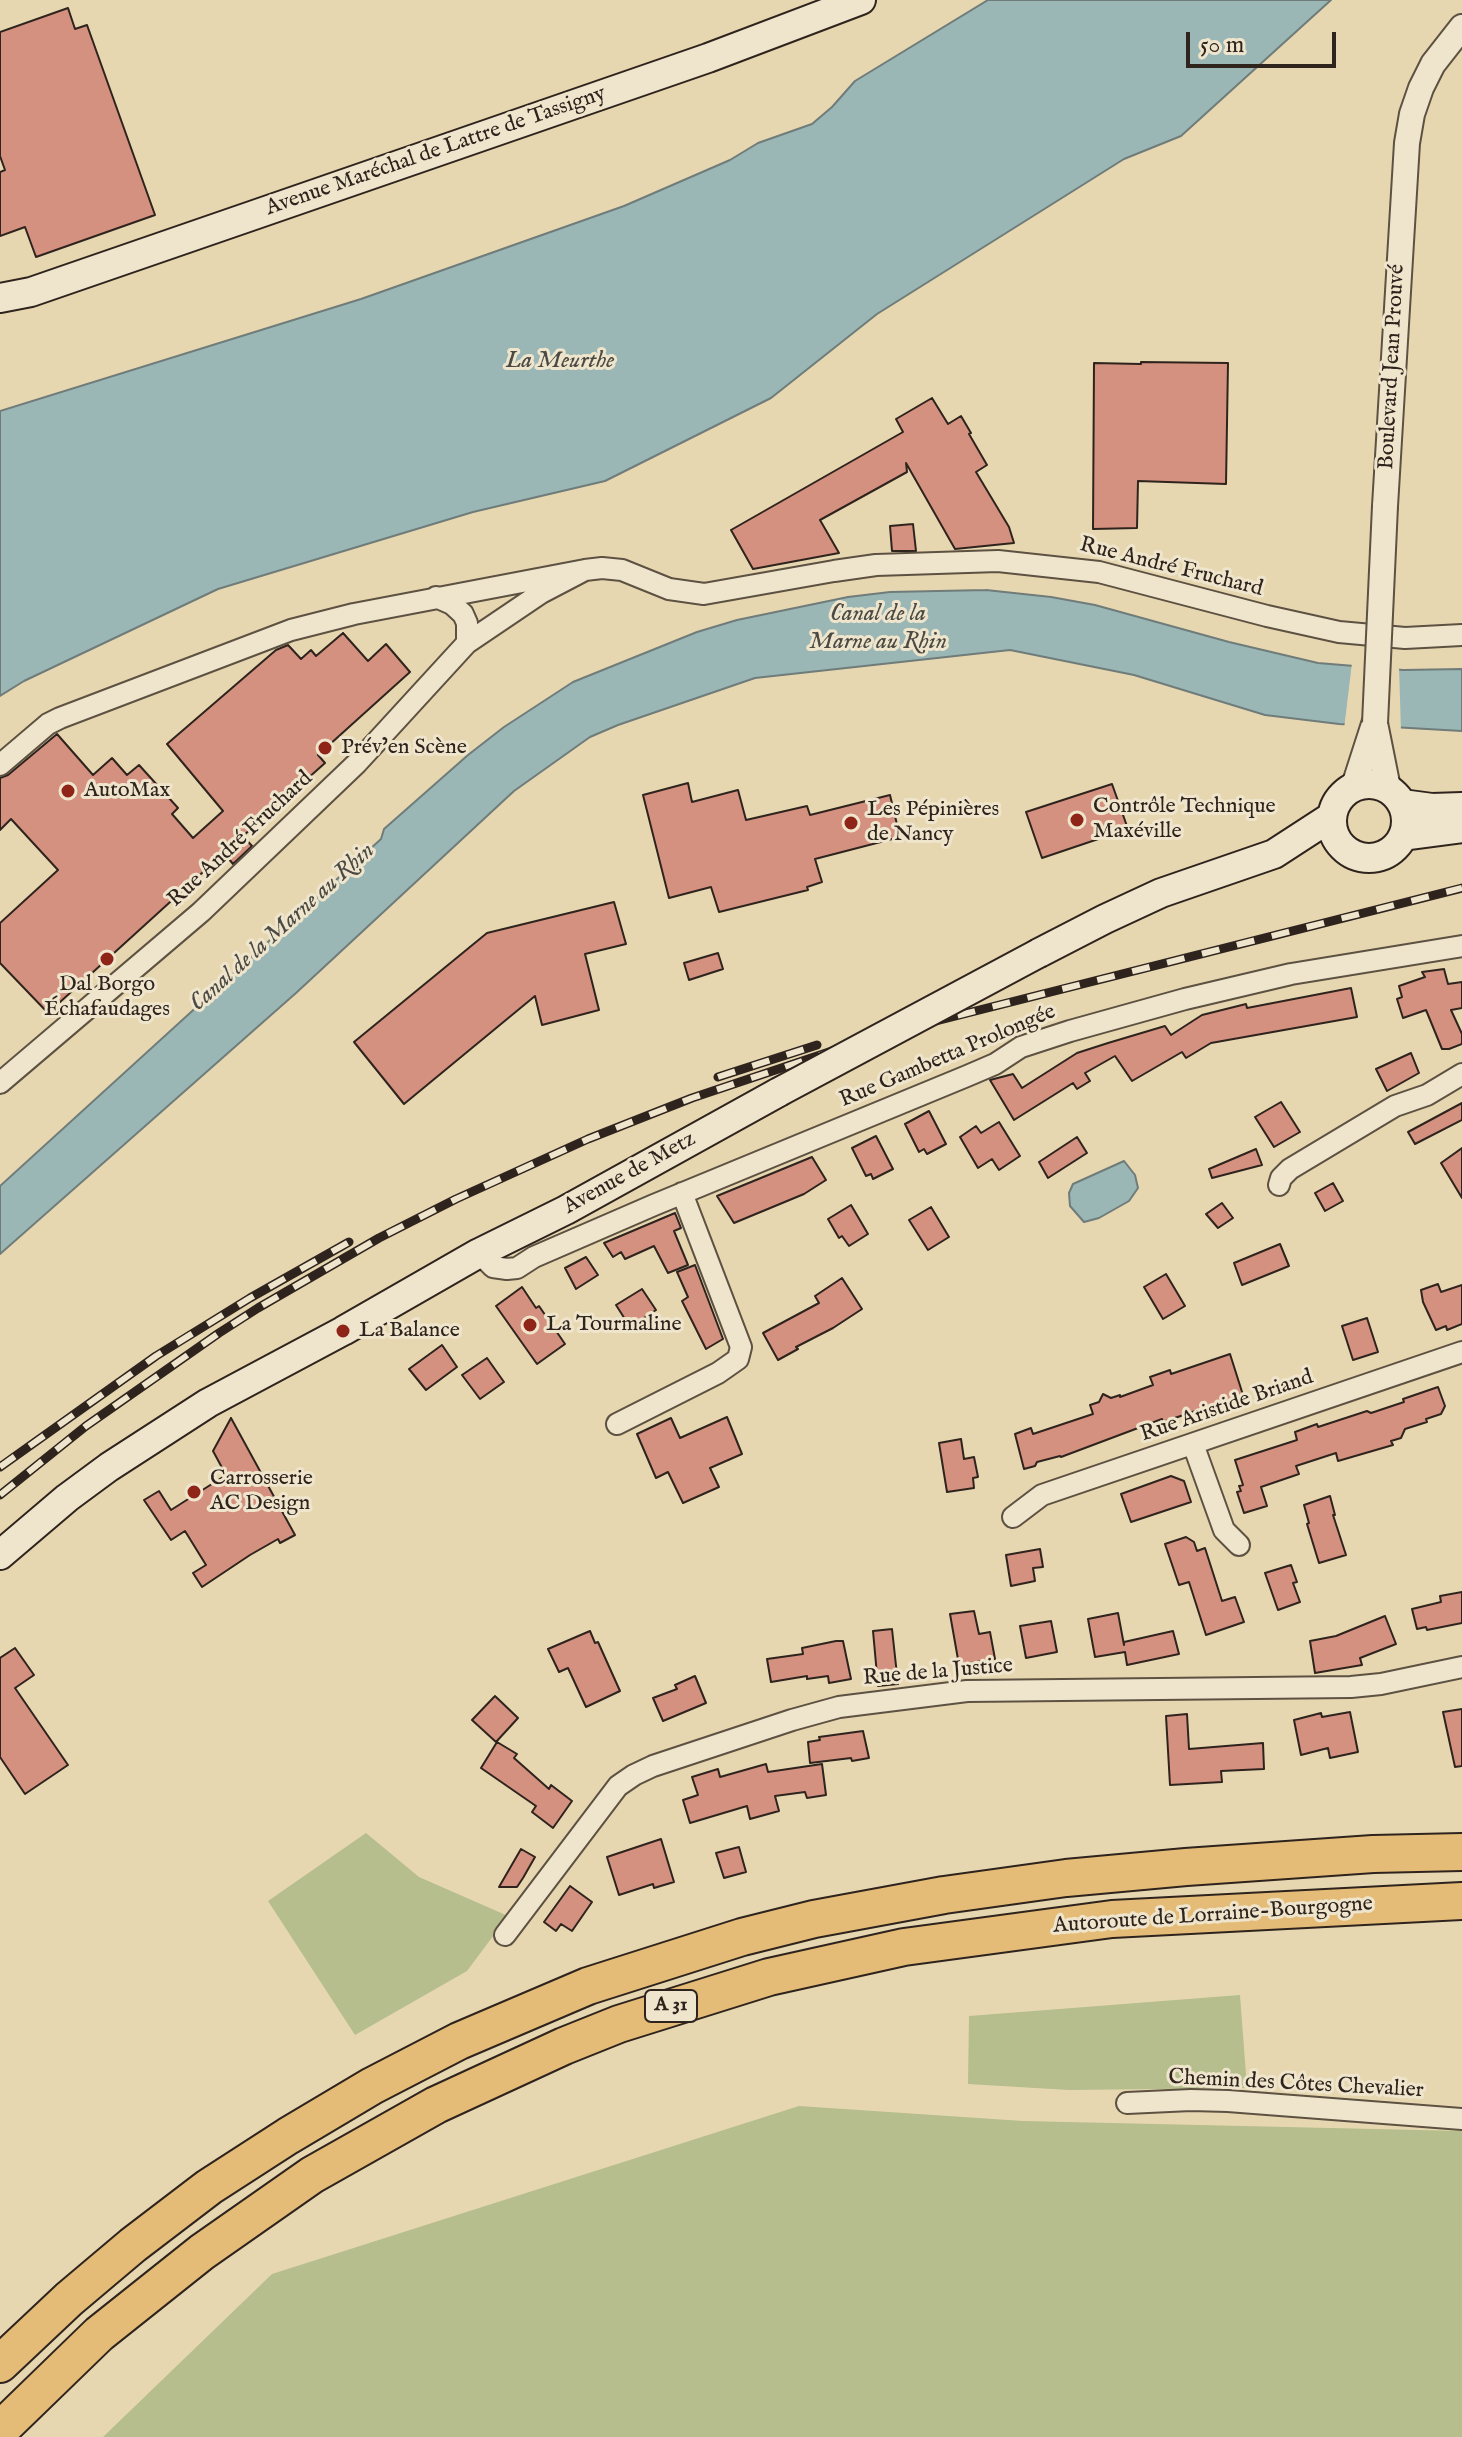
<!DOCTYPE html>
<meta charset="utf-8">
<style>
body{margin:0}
#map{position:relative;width:1462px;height:2437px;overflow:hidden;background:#e7d7b1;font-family:"IM FELL English",serif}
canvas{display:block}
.scale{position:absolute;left:1186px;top:32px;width:150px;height:36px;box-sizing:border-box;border:4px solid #2f241d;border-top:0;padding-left:10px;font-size:24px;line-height:28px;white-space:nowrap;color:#2f241d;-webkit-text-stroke:6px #efe5cc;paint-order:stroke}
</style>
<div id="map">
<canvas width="1462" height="2437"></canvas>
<div class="scale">50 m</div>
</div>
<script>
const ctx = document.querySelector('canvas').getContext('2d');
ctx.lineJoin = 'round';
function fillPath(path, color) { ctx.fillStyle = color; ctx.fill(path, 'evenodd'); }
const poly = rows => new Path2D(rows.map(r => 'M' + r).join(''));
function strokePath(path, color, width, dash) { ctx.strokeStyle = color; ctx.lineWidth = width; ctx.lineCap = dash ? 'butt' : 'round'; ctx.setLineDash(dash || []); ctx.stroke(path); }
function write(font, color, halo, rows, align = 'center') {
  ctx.font = font + ' "IM FELL English",serif'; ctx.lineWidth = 6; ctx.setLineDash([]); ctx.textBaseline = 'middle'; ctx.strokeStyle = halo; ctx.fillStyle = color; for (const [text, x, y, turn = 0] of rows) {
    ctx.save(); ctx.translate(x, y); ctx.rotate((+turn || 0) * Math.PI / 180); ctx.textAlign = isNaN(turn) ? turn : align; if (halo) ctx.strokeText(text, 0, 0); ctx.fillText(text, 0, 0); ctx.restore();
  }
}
const green = poly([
 [366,1833,419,1877,508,1916,467,1971,355,2035,268,1901],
 [1240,1995,1247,2088,1069,2090,968,2084,969,2016],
 [799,2106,1023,2121,1462,2131,1462,2437,103,2437,272,2274]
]);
const water = poly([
 [988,0,1331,0,1181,136,1124,159,877,314,771,398,605,481,473,512,218,589,24,681,0,696,0,411,361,299,624,206,730,160,758,143,812,124,832,107,855,81,988,0],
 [986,590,1051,597,1095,605,1229,642,1318,663,1403,670,1462,669,1462,731,1339,724,1265,715,1134,675,1010,650,755,678,618,725,590,737,514,791,296,993,0,1254,0,1186,381,839,384,829,468,755,504,727,573,682,697,632,737,620,848,597,890,592,986,590],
 [1124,1161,1135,1175,1138,1188,1129,1201,1099,1218,1084,1222,1070,1206,1069,1193,1073,1184,1124,1161]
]);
const pier = poly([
 [1352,663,1399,666,1401,733,1344,729]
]);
const building = poly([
 [68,8,75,29,87,25,155,215,36,257,25,227,0,236,0,172,5,170,0,156,0,32,68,8],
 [1141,362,1228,363,1226,484,1138,481,1137,528,1093,529,1094,363,1141,364,1141,362],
 [932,398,948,424,961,416,971,433,969,434,987,465,976,472,1009,527,1014,543,955,549,906,463,907,472,820,520,839,553,753,569,731,530,903,432,896,419,932,398],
 [913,524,916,551,892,551,890,526,913,524],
 [343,633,368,661,386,644,410,672,318,755,325,763,243,836,252,846,233,864,224,853,48,1013,0,963,0,923,58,870,11,819,0,830,0,778,8,775,57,734,93,775,112,758,127,775,139,765,178,808,172,814,193,838,223,811,167,744,276,650,288,645,301,659,311,650,316,656,343,633],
 [688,783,692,802,738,790,746,820,807,806,810,815,890,795,900,837,815,859,822,882,807,887,808,890,719,912,711,887,669,898,643,795,688,783],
 [1112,784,1128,829,1042,858,1026,812,1112,784],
 [614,902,626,944,585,954,599,1010,542,1025,535,996,404,1104,354,1042,487,933,614,902],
 [718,953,723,969,689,980,684,963,718,953],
 [1444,969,1448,984,1462,982,1462,1008,1451,1010,1462,1034,1462,1044,1449,1049,1442,1049,1426,1010,1403,1018,1397,999,1402,997,1399,986,1425,977,1422,972,1444,969],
 [1351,988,1357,1017,1211,1043,1186,1058,1182,1052,1132,1081,1115,1056,1085,1073,1090,1081,1077,1089,1073,1083,1014,1120,990,1080,1013,1074,1022,1088,1077,1053,1108,1043,1165,1026,1171,1035,1202,1015,1246,1004,1247,1008,1351,988],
 [1411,1053,1419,1073,1387,1091,1376,1069,1411,1053],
 [1281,1102,1300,1132,1274,1147,1255,1117,1281,1102],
 [1462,1103,1462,1120,1415,1144,1408,1132,1462,1103],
 [929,1111,946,1144,927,1154,924,1149,919,1152,905,1124,929,1111],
 [999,1122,1020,1156,999,1170,992,1159,978,1168,960,1137,976,1126,981,1133,999,1122],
 [876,1136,893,1169,873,1179,871,1174,866,1176,852,1148,876,1136],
 [1077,1137,1087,1153,1048,1178,1039,1162,1077,1137],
 [1462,1148,1462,1198,1441,1163,1462,1148],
 [1256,1149,1262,1165,1212,1178,1209,1169,1256,1149],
 [812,1157,826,1180,804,1194,734,1223,717,1196,812,1157],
 [1333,1183,1343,1201,1325,1211,1315,1193,1333,1183],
 [1222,1203,1233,1218,1218,1228,1206,1214,1222,1203],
 [851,1205,868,1234,849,1246,842,1236,839,1238,828,1219,851,1205],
 [931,1207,949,1237,928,1250,909,1220,931,1207],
 [675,1213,681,1228,674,1231,688,1265,668,1273,654,1246,625,1259,621,1252,613,1257,604,1243,675,1213],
 [1280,1244,1289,1266,1242,1285,1234,1263,1280,1244],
 [586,1257,598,1275,576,1289,565,1268,586,1257],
 [695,1265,723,1339,706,1349,682,1301,688,1297,677,1272,695,1265],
 [1166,1274,1185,1306,1163,1319,1144,1287,1166,1274],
 [842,1278,862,1309,833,1328,796,1347,798,1349,778,1360,763,1333,819,1303,815,1296,842,1278],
 [1438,1284,1441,1292,1462,1285,1462,1324,1447,1330,1446,1326,1436,1330,1423,1302,1421,1290,1438,1284],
 [522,1287,536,1308,539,1306,565,1344,537,1364,496,1306,522,1287],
 [642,1289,656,1310,630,1327,616,1305,642,1289],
 [1367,1318,1378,1352,1353,1360,1342,1326,1367,1318],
 [442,1345,457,1367,426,1390,409,1369,442,1345],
 [1230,1354,1243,1395,1232,1399,1232,1401,1214,1407,1213,1405,1163,1422,1162,1419,1061,1457,1060,1456,1037,1462,1035,1466,1024,1469,1015,1434,1031,1428,1033,1434,1093,1414,1090,1405,1099,1402,1103,1394,1111,1398,1120,1395,1120,1397,1153,1385,1150,1377,1170,1370,1171,1374,1230,1354],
 [487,1358,504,1382,480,1399,462,1375,487,1358],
 [1438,1387,1445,1406,1441,1414,1426,1419,1427,1422,1405,1429,1401,1438,1391,1441,1393,1445,1338,1461,1336,1453,1296,1466,1299,1474,1261,1487,1267,1506,1244,1513,1237,1492,1241,1491,1239,1486,1243,1485,1235,1460,1297,1440,1295,1432,1317,1424,1318,1427,1367,1411,1371,1413,1404,1402,1403,1399,1438,1387],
 [727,1417,742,1454,710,1468,719,1487,683,1503,668,1472,656,1478,637,1434,671,1418,680,1438,727,1417],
 [231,1418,295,1535,280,1543,278,1539,250,1555,202,1587,193,1573,206,1565,185,1531,171,1540,144,1500,159,1491,171,1510,226,1475,213,1451,231,1418],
 [961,1439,964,1459,974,1457,978,1477,973,1478,974,1488,947,1492,939,1443,961,1439],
 [1171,1476,1184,1481,1191,1502,1131,1522,1121,1494,1171,1476],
 [1330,1496,1335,1515,1333,1515,1346,1555,1319,1563,1307,1524,1309,1523,1304,1505,1330,1496],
 [1186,1537,1194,1542,1197,1551,1205,1548,1222,1601,1235,1597,1244,1622,1206,1635,1189,1582,1179,1585,1165,1544,1186,1537],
 [1040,1549,1043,1567,1033,1568,1035,1581,1011,1586,1006,1555,1040,1549],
 [1291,1565,1297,1582,1293,1583,1300,1602,1278,1610,1265,1573,1291,1565],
 [1462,1592,1462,1623,1427,1630,1426,1627,1417,1629,1412,1609,1441,1602,1440,1596,1462,1592],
 [974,1611,979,1634,990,1632,995,1659,959,1665,950,1614,974,1611],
 [1118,1613,1124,1645,1124,1642,1173,1631,1179,1654,1127,1665,1125,1652,1095,1657,1088,1619,1118,1613],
 [1385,1616,1396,1644,1360,1658,1362,1665,1315,1673,1310,1641,1336,1636,1385,1616],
 [1051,1621,1057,1652,1026,1658,1020,1626,1051,1621],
 [892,1629,898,1684,878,1686,873,1631,892,1629],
 [590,1631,595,1643,598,1642,620,1691,586,1707,568,1668,559,1672,548,1649,590,1631],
 [836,1641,843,1641,851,1679,829,1683,828,1676,807,1679,807,1676,771,1682,767,1659,803,1654,802,1648,836,1641],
 [15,1648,34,1675,15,1688,68,1765,25,1794,0,1757,0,1658,15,1648],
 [695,1676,706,1703,663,1721,653,1698,677,1689,675,1685,695,1676],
 [495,1696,518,1718,496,1742,472,1720,495,1696],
 [1462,1709,1462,1766,1455,1767,1443,1712,1462,1709],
 [1350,1712,1358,1752,1330,1758,1328,1748,1301,1755,1294,1720,1321,1713,1322,1717,1350,1712],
 [1187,1714,1189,1749,1263,1743,1264,1769,1221,1771,1222,1782,1170,1785,1166,1716,1187,1714],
 [863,1731,869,1758,852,1761,851,1758,810,1763,808,1742,820,1740,819,1737,863,1731],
 [497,1742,517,1754,514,1758,549,1789,551,1785,572,1801,553,1828,532,1812,536,1806,481,1768,497,1742],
 [766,1764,768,1772,822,1764,826,1795,807,1798,805,1792,775,1796,779,1811,750,1819,747,1806,690,1823,683,1800,698,1795,692,1777,718,1769,720,1777,766,1764],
 [661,1839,674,1882,654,1888,653,1884,619,1895,607,1857,661,1839],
 [739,1847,746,1872,724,1878,716,1853,739,1847],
 [521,1849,535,1857,523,1878,517,1887,499,1887,521,1849],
 [570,1886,592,1902,572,1931,561,1924,556,1931,544,1922,570,1886]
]);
const minor = poly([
 [585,570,602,568,622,570,669,589,704,594,834,571,876,565,998,561,1099,572,1267,616,1339,632,1405,638,1462,635],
 [436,597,452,604,463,614,467,623,467,643],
 [0,765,48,724,60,718,291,630,354,614,585,570,541,593,467,643,357,763,201,912,0,1083],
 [1279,1185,1281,1178,1290,1169,1395,1106,1427,1095,1462,1074],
 [479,1253,493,1267,507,1269,517,1268,534,1257,654,1205,967,1076,995,1064,1021,1047,1070,1031,1185,999,1291,974,1462,946],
 [617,1424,718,1373,738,1359,741,1347,682,1193],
 [1193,1444,1224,1530,1239,1545],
 [1013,1517,1042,1495,1462,1352],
 [505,1935,618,1786,634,1775,653,1766,792,1720,839,1707,967,1691,1351,1687,1381,1684,1462,1667],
 [1127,2103,1191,2100,1228,2101,1462,2119]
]);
const tertiary = poly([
 [1385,506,1407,143,1412,114,1421,88,1433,64,1462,27],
 [1375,723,1388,788],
 [1354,786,1374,724]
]);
const secondary = poly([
 [0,298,31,292,257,214,708,58,861,0],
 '1332 821a37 37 0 1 1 74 0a37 37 0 1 1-74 0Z',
 [1402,804,1432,808,1462,807],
 [1403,836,1462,828],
 [1039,953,1105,919,1161,893,1274,854,1331,817],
 [0,1555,67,1498,109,1467,208,1403,343,1331,479,1253,566,1210,779,1092]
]);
const motorway = poly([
 [0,2364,69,2299,133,2245,209,2187,288,2136,372,2086,459,2041,588,1986,742,1937,814,1919,944,1895,1066,1878,1186,1867,1373,1854,1462,1852],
 [0,2430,99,2334,202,2252,312,2175,436,2105,564,2046,619,2024,769,1977,904,1947,1112,1919,1462,1901]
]);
const rail = poly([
 [718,1077,817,1045],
 [0,1467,156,1356,250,1298,349,1242],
 [0,1495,86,1426,219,1333,258,1308,379,1238,456,1199,588,1139,692,1098,838,1049,920,1025,1462,888]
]);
const tertiaryBridge = poly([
 [1375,723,1385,506]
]);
const secondaryBridge = poly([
 [779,1092,1039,953]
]);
const markers = [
 [325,748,8,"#8f2418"],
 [68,791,8,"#8f2418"],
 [1077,820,8,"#8f2418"],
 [851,823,8,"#8f2418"],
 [107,959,8,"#8f2418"],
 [530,1325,8,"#8f2418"],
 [343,1331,8,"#8f2418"],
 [194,1492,8,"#8f2418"]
];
const shields = [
 [671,2006,52]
];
const shieldNames = [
 ["A 31",671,2006]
];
const streetNames = [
 ["Avenue Maréchal de Lattre de Tassigny",436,152,-19],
 ["Boulevard Jean Prouvé",1393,367,-87],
 ["Rue André Fruchard",1171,568,14],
 ["Rue André Fruchard",241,840,-43],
 ["Rue Gambetta Prolongée",948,1057,-23],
 ["Avenue de Metz",630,1174,-29],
 ["Rue Aristide Briand",1227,1407,-19],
 ["Rue de la Justice",938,1673,-5],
 ["Autoroute de Lorraine-Bourgogne",1213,1916,-4],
 ["Chemin des Côtes Chevalier",1296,2085,3]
];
const poiNames = [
 ["Prév’en Scène",341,748],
 ["AutoMax",84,791],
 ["Contrôle Technique",1093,807],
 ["Maxéville",1093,832],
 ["Les Pépinières",867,810],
 ["de Nancy",867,835],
 ["Dal Borgo",107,985,"center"],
 ["Échafaudages",107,1010,"center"],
 ["La Tourmaline",546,1325],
 ["La Balance",359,1331],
 ["Carrosserie",210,1479],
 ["AC Design",210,1504]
];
const waterNames = [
 ["La Meurthe",560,362],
 ["Canal de la",878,615],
 ["Marne au Rhin",878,643],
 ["Canal de la Marne au Rhin",283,928,-42]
];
fillPath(green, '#b5be8c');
fillPath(water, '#9ab7b6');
strokePath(water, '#6f7c79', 2);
fillPath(pier, '#e7d7b1');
fillPath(building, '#d59180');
strokePath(building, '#2f241d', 2);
strokePath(minor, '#5d5142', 24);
strokePath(tertiary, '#5d5142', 28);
strokePath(secondary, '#2f241d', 32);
strokePath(motorway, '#2f241d', 40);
strokePath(minor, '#efe5cc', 20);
strokePath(tertiary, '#efe5cc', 24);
strokePath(secondary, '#efe5cc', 28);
strokePath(motorway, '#e4bc78', 36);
strokePath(rail, '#2f241d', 9);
strokePath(rail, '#efe5cc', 6, [18]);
strokePath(tertiaryBridge, '#5d5142', 28, []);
strokePath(secondaryBridge, '#2f241d', 32, []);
strokePath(tertiaryBridge, '#efe5cc', 24);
strokePath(secondaryBridge, '#efe5cc', 28);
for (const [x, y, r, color] of markers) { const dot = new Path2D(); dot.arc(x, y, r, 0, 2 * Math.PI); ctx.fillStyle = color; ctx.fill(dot); strokePath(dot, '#efe5cc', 3); }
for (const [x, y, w] of shields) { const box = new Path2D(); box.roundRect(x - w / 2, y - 16, w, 32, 6); ctx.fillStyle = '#efe5cc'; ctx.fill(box); strokePath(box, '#2f241d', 2); }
write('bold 20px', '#2f241d', null, shieldNames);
write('22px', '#2f241d', '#efe5cc', streetNames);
write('22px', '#2f241d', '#efe5cc', poiNames, 'left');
write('italic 24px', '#4a4943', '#efe5cc', waterNames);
</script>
